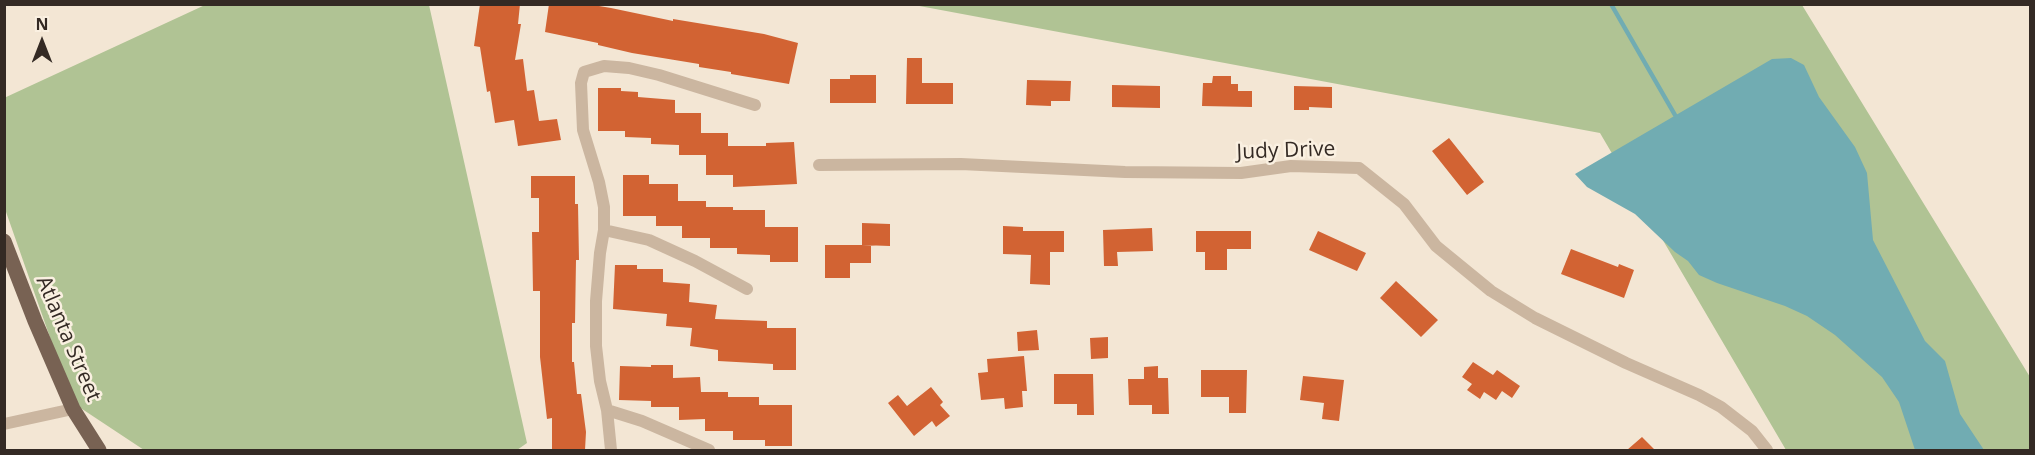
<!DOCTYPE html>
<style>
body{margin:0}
#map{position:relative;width:2035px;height:455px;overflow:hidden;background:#f3e6d4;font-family:"Open Sans",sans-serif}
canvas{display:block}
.frame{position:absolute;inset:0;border:6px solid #342a24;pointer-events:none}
.north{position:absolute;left:12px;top:12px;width:60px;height:60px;-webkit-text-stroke:4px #faf0e1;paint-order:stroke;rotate:0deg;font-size:16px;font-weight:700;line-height:24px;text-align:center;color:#342a24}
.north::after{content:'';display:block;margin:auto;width:21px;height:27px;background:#342a24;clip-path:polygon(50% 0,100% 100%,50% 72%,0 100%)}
</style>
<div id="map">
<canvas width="2035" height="455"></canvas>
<div class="frame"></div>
<div class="north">N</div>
</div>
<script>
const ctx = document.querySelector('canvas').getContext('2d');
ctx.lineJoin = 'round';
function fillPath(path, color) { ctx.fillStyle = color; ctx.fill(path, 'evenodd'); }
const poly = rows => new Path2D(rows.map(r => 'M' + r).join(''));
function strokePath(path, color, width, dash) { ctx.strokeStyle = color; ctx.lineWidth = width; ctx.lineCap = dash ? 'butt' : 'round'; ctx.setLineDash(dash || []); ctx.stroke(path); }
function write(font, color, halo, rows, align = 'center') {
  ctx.font = font + ' "Open Sans",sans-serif'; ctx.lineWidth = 5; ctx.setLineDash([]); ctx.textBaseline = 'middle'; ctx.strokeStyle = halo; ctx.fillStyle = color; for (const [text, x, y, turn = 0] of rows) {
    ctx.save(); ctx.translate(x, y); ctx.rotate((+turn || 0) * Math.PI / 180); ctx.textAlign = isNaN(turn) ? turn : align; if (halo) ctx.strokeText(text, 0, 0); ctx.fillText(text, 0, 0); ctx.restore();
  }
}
const green = poly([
 [205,5,429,5,527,443,517,450,144,450,73,403,5,209,4,98],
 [914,5,1802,5,2030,377,2030,450,1786,450,1600,133]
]);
const water = poly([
 [1791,58,1804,65,1819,97,1855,147,1867,173,1873,240,1925,341,1945,361,1960,414,1984,450,1915,450,1899,402,1882,377,1835,335,1807,316,1785,306,1717,283,1699,275,1688,261,1675,252,1635,214,1587,187,1575,174,1772,59]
]);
const stream = poly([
 [1611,4,1675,115]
]);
const building = poly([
 [480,4,520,4,518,24,521,24,515,60,523,59,527,91,534,90,539,121,557,119,561,140,518,146,514,120,495,123,490,91,487,92,480,47,474,46],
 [549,4,587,4,611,8,673,21,673,19,764,34,798,43,789,84,731,74,731,72,699,67,699,64,632,53,598,45,598,43,545,32],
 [907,58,922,58,922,83,953,83,953,104,906,104],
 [850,75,876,75,876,103,830,103,830,79,850,79],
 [1213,76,1231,76,1231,84,1238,84,1238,91,1252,91,1252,107,1202,106,1203,83,1212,83],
 [1027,80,1071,81,1070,101,1051,101,1051,106,1026,105],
 [1112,85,1160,86,1160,108,1112,107],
 [1294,86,1332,87,1332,108,1309,107,1309,110,1294,110],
 [598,88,621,88,621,91,638,92,638,97,675,100,675,113,701,113,701,133,728,133,728,146,766,146,766,143,794,142,797,184,733,187,733,175,706,175,706,155,679,155,679,145,651,144,651,138,625,137,625,131,598,131],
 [1449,138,1484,182,1467,195,1432,151],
 [623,175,649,175,649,184,678,184,678,201,706,201,706,207,733,207,733,210,765,210,765,227,798,227,798,262,770,262,770,255,737,254,737,248,710,248,710,238,682,238,682,226,656,226,656,216,623,216],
 [531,176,575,176,575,204,578,204,579,260,576,260,575,323,572,323,572,362,574,362,577,394,581,394,586,432,585,450,552,450,552,418,547,419,540,357,540,291,533,291,532,232,539,232,539,198,531,198],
 [862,223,890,224,890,246,862,245],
 [1003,226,1023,227,1023,231,1064,231,1064,252,1050,252,1050,285,1030,284,1031,255,1003,254],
 [1152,228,1153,251,1117,252,1118,266,1104,266,1103,230],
 [1196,231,1251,231,1251,249,1227,249,1227,270,1205,270,1205,252,1196,252],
 [1318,231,1366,253,1357,271,1309,250],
 [825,245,871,245,871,263,850,263,850,278,825,278],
 [1571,249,1618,267,1619,264,1634,270,1624,298,1561,274],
 [615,265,637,265,637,269,663,269,663,282,690,284,689,302,717,305,715,319,767,321,767,328,796,328,796,370,773,370,773,364,718,361,718,350,690,346,692,328,666,326,667,314,613,309],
 [1396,281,1438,320,1421,337,1380,298],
 [1037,330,1039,350,1018,351,1017,332],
 [1108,337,1108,358,1091,359,1090,338],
 [1024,356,1027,391,1022,391,1023,407,1005,409,1004,398,981,400,978,373,988,372,987,359],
 [1473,362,1493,375,1497,370,1520,386,1512,398,1502,391,1496,400,1484,392,1480,399,1467,390,1472,384,1462,377],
 [651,365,673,365,673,378,700,377,701,392,728,392,728,397,759,397,759,405,792,405,792,446,765,446,765,440,733,440,733,431,705,431,705,419,679,420,679,407,651,407,651,401,619,400,620,366,651,367],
 [1158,366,1158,378,1168,378,1169,414,1152,414,1152,405,1129,405,1128,379,1144,379,1144,367],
 [1201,370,1247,370,1246,413,1229,413,1229,397,1201,397],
 [1054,374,1093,374,1094,415,1077,415,1077,404,1054,404],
 [1303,376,1344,380,1339,421,1322,419,1324,403,1300,400],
 [931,387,943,402,940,405,950,416,936,427,932,421,914,436,888,403,898,395,907,406],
 [1642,437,1655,450,1627,450]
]);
const minor = poly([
 [819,165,961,164,1125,172,1241,173,1291,166,1359,168,1404,204,1436,246,1491,291,1535,318,1626,363,1699,395,1721,407,1752,431,1767,450],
 [604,230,649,240,695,261,747,289],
 [607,410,642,421,709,450],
 [4,424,73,409],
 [611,450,607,410,600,381,596,346,596,301,600,253,604,230,604,207,599,182,583,130,581,83,584,72,604,66,629,68,659,75,755,105]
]);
const primary = poly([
 [4,241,35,321,73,409,99,450]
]);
const streetNames = [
 ["Judy Drive",1286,151,-2],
 ["Atlanta Street",68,339,67]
];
fillPath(green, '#b0c394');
fillPath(water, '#71acb2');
strokePath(stream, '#71acb2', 4.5);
fillPath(building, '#d26333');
strokePath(minor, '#cbb6a0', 12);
strokePath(primary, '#786253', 15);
write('21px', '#342a24', '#faf0e1', streetNames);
</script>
